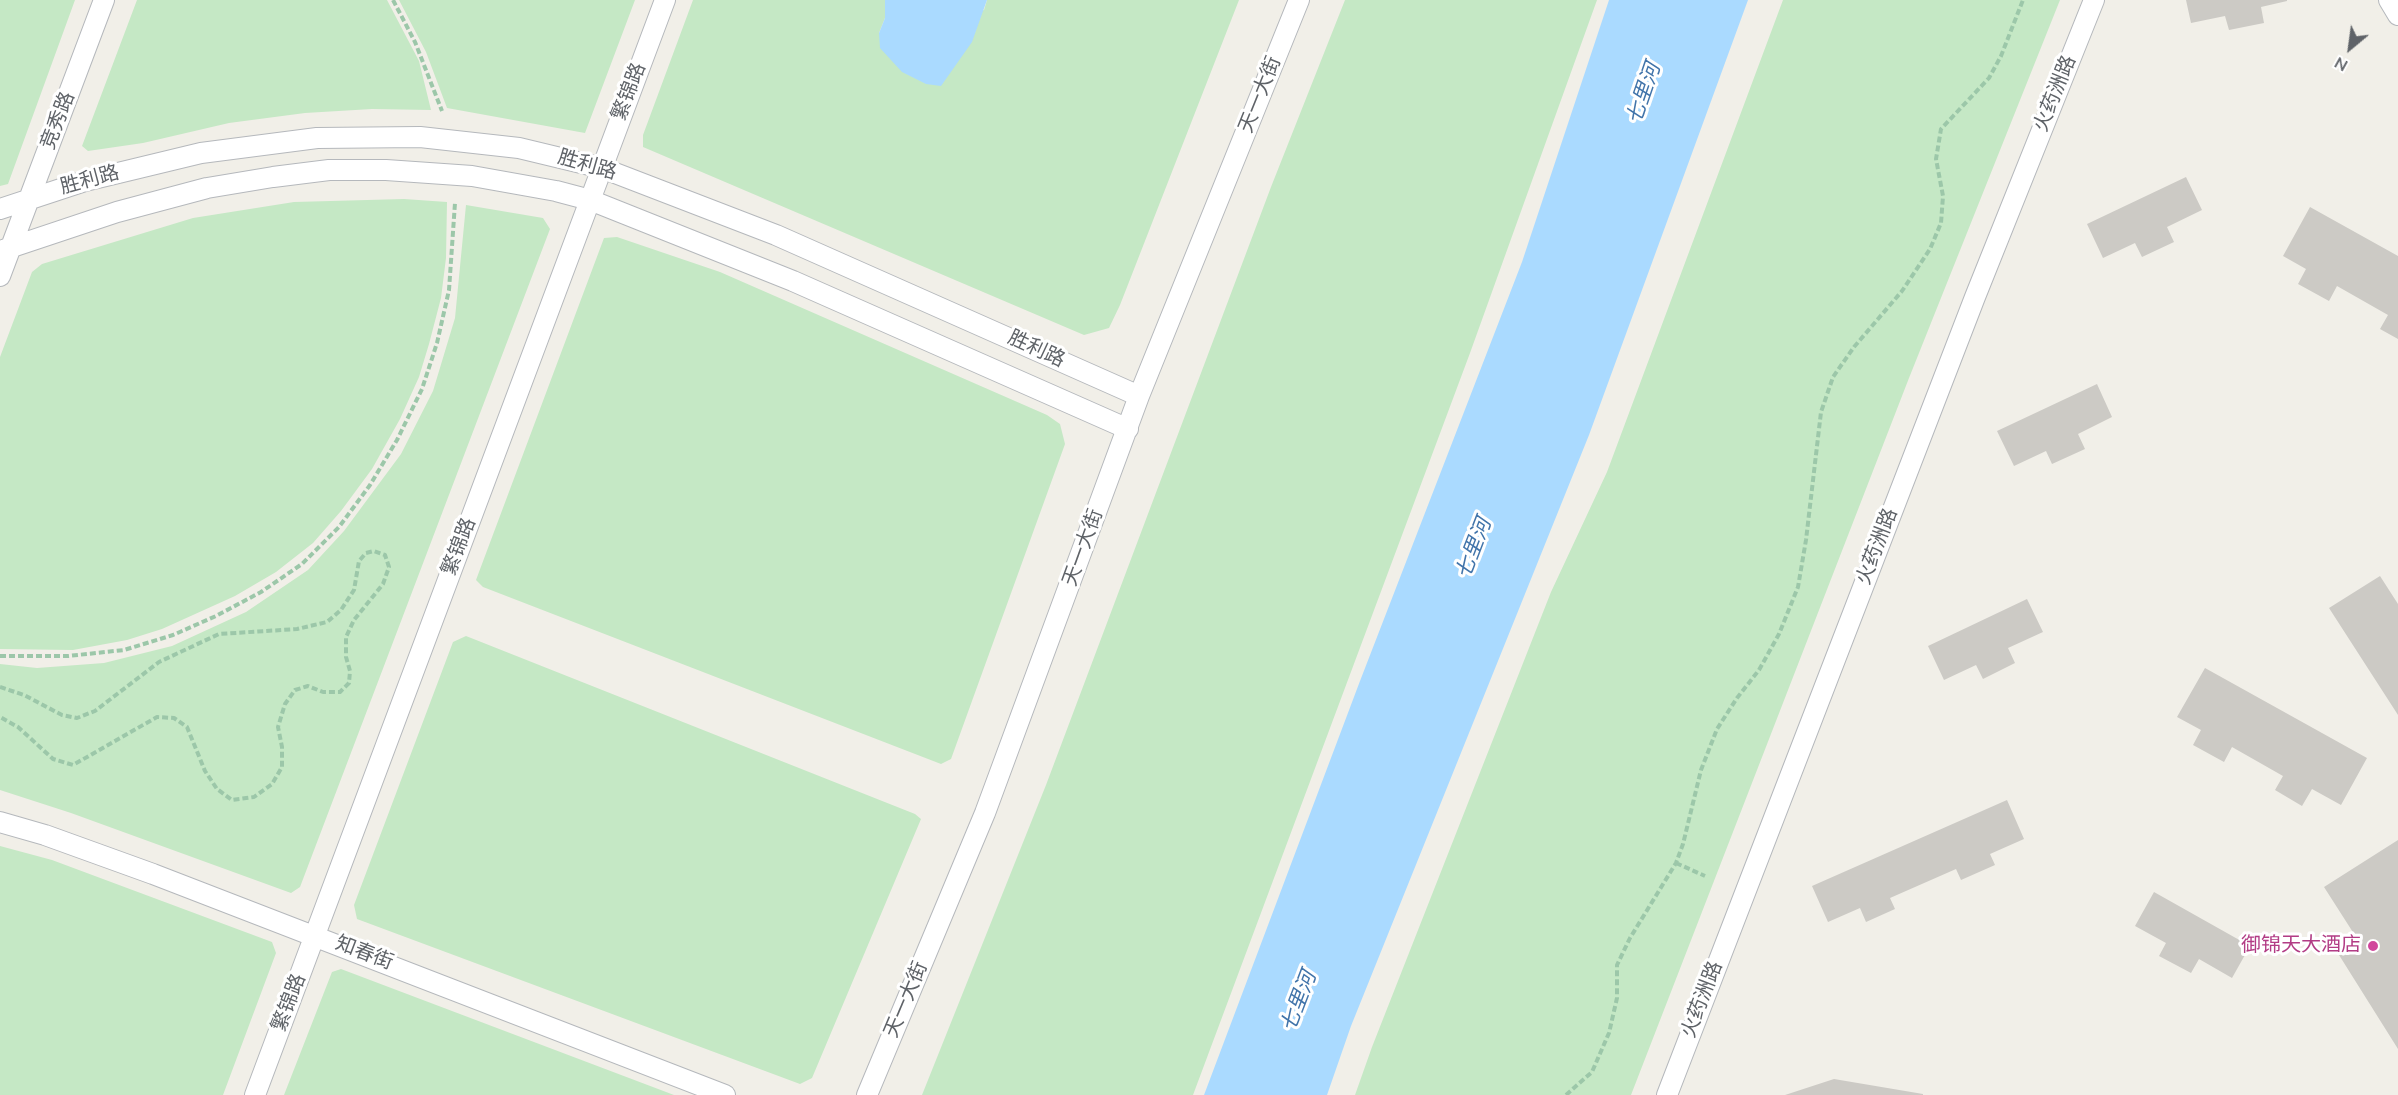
<!DOCTYPE html>
<meta charset="utf-8">
<style>
body{margin:0}
#map{position:relative;width:2398px;height:1095px;overflow:hidden;background:#f1efe8;font-family:"Nunito Sans",sans-serif}
canvas{display:block}
.north{position:absolute;left:2320px;top:18px;width:60px;height:60px;-webkit-text-stroke:4px #fff;paint-order:stroke;rotate:209deg;font-size:16px;font-weight:700;line-height:24px;text-align:center;color:#5f6368}
.north::after{content:'';display:block;margin:auto;width:21px;height:27px;background:#5f6368;clip-path:polygon(50% 0,100% 100%,50% 72%,0 100%)}
</style>
<div id="map">
<canvas width="2398" height="1095"></canvas>
<div class="north">N</div>
</div>
<script>
const ctx = document.querySelector('canvas').getContext('2d');
ctx.lineJoin = 'round';
function fillPath(path, color) { ctx.fillStyle = color; ctx.fill(path, 'evenodd'); }
const poly = rows => new Path2D(rows.map(r => 'M' + r).join(''));
function strokePath(path, color, width, dash) { ctx.strokeStyle = color; ctx.lineWidth = width; ctx.lineCap = dash ? 'butt' : 'round'; ctx.setLineDash(dash || []); ctx.stroke(path); }
function write(font, color, halo, rows, align = 'center') {
  ctx.font = font + ' "Nunito Sans","Noto Sans SC",sans-serif'; ctx.lineWidth = 6; ctx.setLineDash([]); ctx.textBaseline = 'middle'; ctx.strokeStyle = halo; ctx.fillStyle = color; for (const [text, x, y, turn = 0] of rows) {
    ctx.save(); ctx.translate(x, y); ctx.rotate((+turn || 0) * Math.PI / 180); ctx.textAlign = isNaN(turn) ? turn : align; if (halo) ctx.strokeText(text, 0, 0); ctx.fillText(text, 0, 0); ctx.restore();
  }
}
const green = poly([
 [0,0,75,0,8,184,0,186],
 [137,0,387,0,419,61,431,110,372,109,305,113,229,123,143,143,88,151,82,146],
 [399,0,635,0,585,133,447,108,426,52],
 [693,0,885,0,885,18,879,33,984,10,987,0,1239,0,1120,305,1109,328,1084,335,643,147,643,135],
 [1345,0,1597,0,1470,353,1193,1095,922,1095,1046,785,1271,187],
 [1783,0,2060,0,1909,378,1631,1095,1355,1095,1372,1047,1551,592,1607,472],
 [404,199,447,202,446,258,441,298,429,344,419,377,400,419,372,469,341,511,313,543,276,572,235,596,162,629,127,640,73,650,0,649,0,357,32,272,42,264,193,218,294,202],
 [466,205,543,218,550,229,300,887,291,893,71,813,0,790,0,664,37,668,104,663,172,646,246,612,308,570,344,531,401,454,433,391,455,318],
 [617,237,720,272,1047,415,1060,424,1065,444,951,759,941,764,483,587,476,580,604,238],
 [466,636,915,814,921,819,812,1078,800,1084,357,919,354,905,453,642],
 [0,846,52,860,272,942,276,953,223,1095,0,1095],
 [341,969,674,1095,284,1095,332,972]
]);
const water = poly([
 [885,0,987,0,972,42,941,86,926,84,902,72,880,48,879,33,885,18],
 [1609,0,1748,0,1589,435,1351,1026,1327,1095,1204,1095,1360,681,1522,262]
]);
const building = poly([
 [2186,0,2287,0,2287,1,2261,7,2264,23,2229,30,2225,16,2191,23],
 [2186,177,2202,210,2167,227,2174,242,2142,257,2135,243,2103,258,2087,224],
 [2310,207,2398,256,2398,339,2380,329,2388,315,2337,286,2329,301,2298,284,2306,269,2283,256],
 [2097,384,2112,417,2078,434,2085,449,2052,464,2046,451,2014,466,1997,431],
 [2380,576,2398,604,2398,715,2329,608],
 [2027,599,2043,632,2008,648,2015,663,1983,679,1976,665,1944,680,1928,646],
 [2205,668,2367,758,2341,805,2312,789,2302,806,2275,790,2283,776,2232,747,2224,762,2193,745,2201,730,2177,717],
 [2007,800,2024,839,1990,854,1995,865,1961,880,1956,869,1890,898,1895,909,1866,922,1860,908,1828,922,1812,886],
 [2398,840,2398,1049,2339,955,2356,937,2324,887],
 [2154,892,2250,946,2232,978,2199,959,2191,973,2159,956,2166,943,2135,926],
 [1834,1079,1923,1094,1923,1095,1785,1095]
]);
const path = poly([
 [393,0,415,42,442,111],
 [0,656,68,656,124,650,173,635,216,616,261,592,302,564,339,527,370,485,397,440,422,389,437,343,449,290,455,203],
 [0,687,24,695,62,715,77,718,95,711,159,662,219,634,297,629,327,622,341,610,354,590,359,561,366,553,374,551,385,555,389,567,383,584,354,620,346,637,346,657,350,671,349,683,340,692,323,692,308,686,295,690,285,704,278,727,282,747,282,767,272,784,254,797,232,800,217,789,205,771,187,727,174,718,157,717,73,765,53,759,18,727,0,717],
 [1676,863,1705,876],
 [1566,1095,1592,1072,1609,1033,1617,998,1617,965,1630,938,1676,863,1683,844,1701,770,1717,729,1737,698,1759,670,1779,634,1798,587,1806,540,1821,412,1833,377,1854,347,1902,291,1930,249,1941,223,1943,196,1936,159,1941,129,1989,78,2001,56,2023,0]
]);
const minor = poly([
 [2389,0,2398,15],
 [0,209,85,181,201,153,317,138,420,137,519,148,602,168,776,235,1139,396],
 [0,251,117,212,207,188,273,177,329,170,386,170,472,176,556,191,590,200,793,281,1128,429],
 [0,276,104,0],
 [0,822,45,835,153,874,725,1095],
 [255,1095,665,0],
 [867,1095,985,813,1139,396,1299,0],
 [1667,1095,1975,297,2094,0]
]);
const markers = [
 [2373,946,6,"#d1479c"]
];
const streetNames = [
 ["繁锦路",630,92,-69],
 ["火药洲路",2056,94,-68],
 ["天一大街",1261,95,-68],
 ["竞秀路",59,121,-69],
 ["胜利路",587,166,16],
 ["胜利路",90,181,-15],
 ["胜利路",1036,350,25],
 ["繁锦路",460,547,-69],
 ["火药洲路",1878,547,-69],
 ["天一大街",1084,548,-70],
 ["知春街",364,954,21],
 ["天一大街",907,1000,-67],
 ["火药洲路",1703,1000,-69],
 ["繁锦路",290,1003,-69]
];
const hotelNames = [
 ["御锦天大酒店",2361,946]
];
const waterNames = [
 ["七里河",1645,94,-71],
 ["七里河",1475,549,-69],
 ["七里河",1300,1002,-69]
];
fillPath(green, '#c5e8c5');
fillPath(water, '#aadaff');
fillPath(building, '#cccac5');
strokePath(minor, '#b5b8bc', 22);
strokePath(path, '#9cc7a9', 4, [6, 3]);
strokePath(minor, '#fff', 20);
for (const [x, y, r, color] of markers) { const dot = new Path2D(); dot.arc(x, y, r, 0, 2 * Math.PI); ctx.fillStyle = color; ctx.fill(dot); strokePath(dot, '#fff', 2); }
write('20px', '#5f6368', '#fff', streetNames);
write('20px', '#b23c85', '#fff', hotelNames, 'right');
write('italic 21px', '#4174aa', '#fff', waterNames);
</script>
